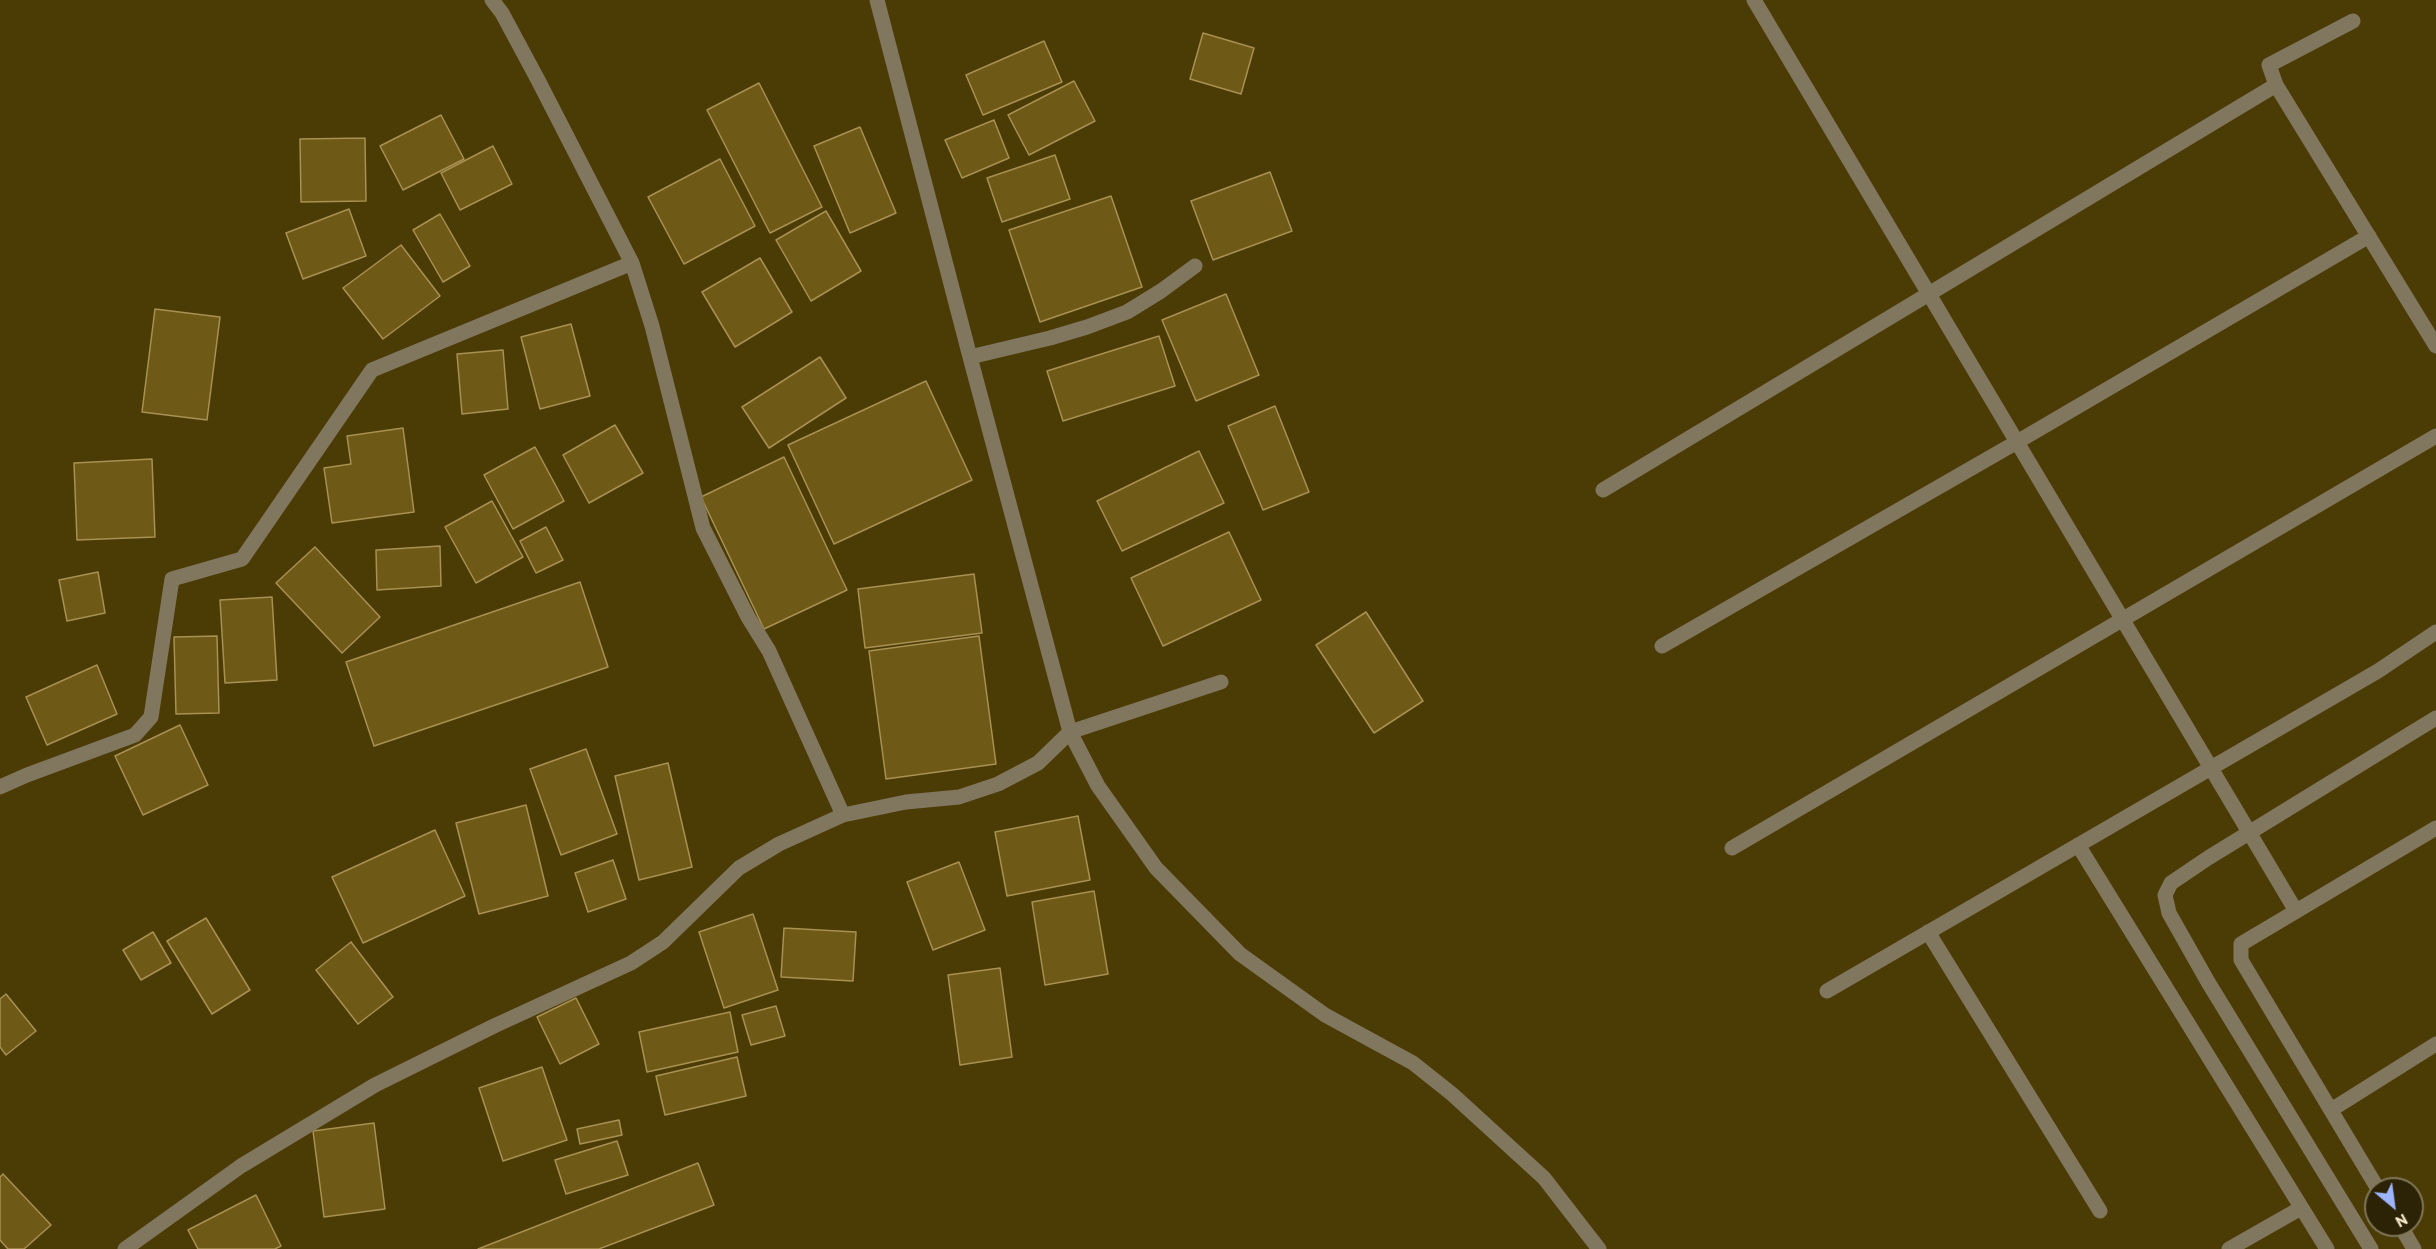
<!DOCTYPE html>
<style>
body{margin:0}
#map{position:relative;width:2436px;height:1249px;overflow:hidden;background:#4b3b05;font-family:"PT Sans",sans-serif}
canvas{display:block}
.north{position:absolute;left:2364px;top:1177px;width:60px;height:60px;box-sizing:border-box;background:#2c2307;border:2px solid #7f7557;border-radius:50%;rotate:151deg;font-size:16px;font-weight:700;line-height:24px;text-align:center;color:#fcf0d0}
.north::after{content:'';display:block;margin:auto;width:21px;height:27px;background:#9db4fd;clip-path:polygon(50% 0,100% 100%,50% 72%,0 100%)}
</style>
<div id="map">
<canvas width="2436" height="1249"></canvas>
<div class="north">N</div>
</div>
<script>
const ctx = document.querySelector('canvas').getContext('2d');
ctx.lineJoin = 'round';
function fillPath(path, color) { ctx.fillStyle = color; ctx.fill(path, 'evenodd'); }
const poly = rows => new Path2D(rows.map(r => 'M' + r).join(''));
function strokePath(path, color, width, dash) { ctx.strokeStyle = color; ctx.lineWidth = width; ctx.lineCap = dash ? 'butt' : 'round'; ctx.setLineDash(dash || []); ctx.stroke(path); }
const building = poly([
 [1203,33,1254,48,1241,94,1190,79,1203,33],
 [1044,41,1062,82,983,115,966,75,1044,41],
 [1074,81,1095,121,1029,155,1008,115,1074,81],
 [759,83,822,207,770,233,707,110,759,83],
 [441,115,464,159,403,190,380,146,441,115],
 [994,120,1009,158,962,178,945,140,994,120],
 [860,127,896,213,850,233,814,146,860,127],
 [365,138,366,201,301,202,300,139,365,138],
 [493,146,512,184,460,210,441,173,493,146],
 [1055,155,1070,199,1002,222,987,178,1055,155],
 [720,159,755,226,684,264,648,197,720,159],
 [1270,172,1292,231,1213,260,1191,201,1270,172],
 [1111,196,1142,287,1040,322,1009,230,1111,196],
 [349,209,366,256,303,279,286,233,349,209],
 [826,211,861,271,811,301,776,240,826,211],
 [440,214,470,266,443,282,413,230,440,214],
 [401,245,440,296,383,339,343,288,401,245],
 [760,258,792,312,735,347,702,292,760,258],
 [1226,294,1259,375,1196,401,1162,320,1226,294],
 [155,309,220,317,207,420,142,412,155,309],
 [571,324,590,396,540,409,521,337,571,324],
 [1159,336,1175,386,1063,421,1047,371,1159,336],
 [503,350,508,409,462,414,457,354,503,350],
 [820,357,846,398,769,448,742,407,820,357],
 [926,381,972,480,834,544,788,445,926,381],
 [1275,406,1309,492,1263,510,1228,426,1275,406],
 [615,425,643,473,589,503,563,455,615,425],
 [403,428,414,512,332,523,324,468,351,464,347,436,403,428],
 [535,447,564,501,513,529,484,475,535,447],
 [1199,451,1224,503,1122,551,1097,501,1199,451],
 [784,457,847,590,764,629,701,497,784,457],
 [152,459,155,537,77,540,74,463,152,459],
 [492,501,523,557,476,583,445,527,492,501],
 [546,527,563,560,536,573,520,541,546,527],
 [1229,532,1261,600,1163,646,1131,578,1229,532],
 [440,546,441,586,377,590,376,550,440,546],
 [315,547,380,617,342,653,276,583,315,547],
 [98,572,105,613,67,621,59,580,98,572],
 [974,574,982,633,865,648,858,589,974,574],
 [580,582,608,667,374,746,346,662,580,582],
 [272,597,277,680,225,683,220,600,272,597],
 [1366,612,1423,701,1374,733,1316,645,1366,612],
 [217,636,219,713,176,714,174,637,217,636],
 [979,636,996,764,886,779,869,651,979,636],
 [97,665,117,714,47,745,26,697,97,665],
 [180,725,208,785,143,815,115,756,180,725],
 [586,749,617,834,561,855,530,769,586,749],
 [668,763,692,867,639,880,615,776,668,763],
 [526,805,548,896,479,914,456,823,526,805],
 [1078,816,1090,880,1007,896,995,832,1078,816],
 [435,830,465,896,363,943,332,877,435,830],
 [613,860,626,899,588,912,575,873,613,860],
 [959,862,985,930,933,950,907,882,959,862],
 [1094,891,1108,974,1045,985,1032,902,1094,891],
 [753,914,778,990,724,1008,699,932,753,914],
 [206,918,250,990,212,1014,167,941,206,918],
 [784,928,856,932,853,981,781,977,784,928],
 [153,932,171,963,141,980,123,950,153,932],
 [351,942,393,997,358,1024,316,970,351,942],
 [1000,968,1012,1057,960,1065,948,975,1000,968],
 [6,994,36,1031,6,1055,0,1047,0,999,6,994],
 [576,998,599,1044,560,1064,537,1017,576,998],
 [776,1006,785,1036,751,1045,742,1015,776,1006],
 [730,1012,738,1052,647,1072,639,1032,730,1012],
 [737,1057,746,1096,665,1115,656,1076,737,1057],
 [542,1067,567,1140,503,1161,479,1088,542,1067],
 [619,1120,622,1135,580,1144,577,1129,619,1120],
 [374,1123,385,1209,324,1217,313,1131,374,1123],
 [617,1141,628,1175,566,1194,555,1160,617,1141],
 [698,1163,714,1205,599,1249,478,1249,698,1163],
 [3,1174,51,1225,24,1249,8,1249,0,1240,0,1177,3,1174],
 [256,1195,281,1246,275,1249,198,1249,188,1230,256,1195]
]);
const minor = poly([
 [492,0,502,13,538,80,632,263,652,326,703,528,748,617,769,651,843,815,906,802,959,797,998,784,1038,763,1070,732,970,357,877,0],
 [1754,0,2296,911],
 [2353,21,2269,65,2276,85,2436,346],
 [970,357,1050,338,1087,327,1127,312,1161,291,1195,266],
 [1603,490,2276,85],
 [1662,646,2017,442,2369,236],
 [1221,682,1070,732,1098,786,1156,868,1240,954,1325,1015,1413,1063,1452,1094,1544,1178,1599,1249],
 [0,787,27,775,135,735,151,717,172,579,242,559,372,370,632,263],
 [2078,845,2327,1249],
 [1732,848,2436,436],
 [1928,932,2100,1211],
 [1827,991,2378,671,2436,632],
 [2331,1110,2436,1044],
 [2378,1189,2241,960,2241,944,2436,828],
 [2400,1225,2414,1249],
 [125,1249,241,1166,375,1085,494,1026,631,963,663,942,739,868,779,844,843,815],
 [2229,1249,2301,1208],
 [2371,1249,2208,982,2169,913,2165,895,2171,883,2208,858,2436,718]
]);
fillPath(building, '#6f5916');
strokePath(building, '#a89152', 1.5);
strokePath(minor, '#81775e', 15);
</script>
